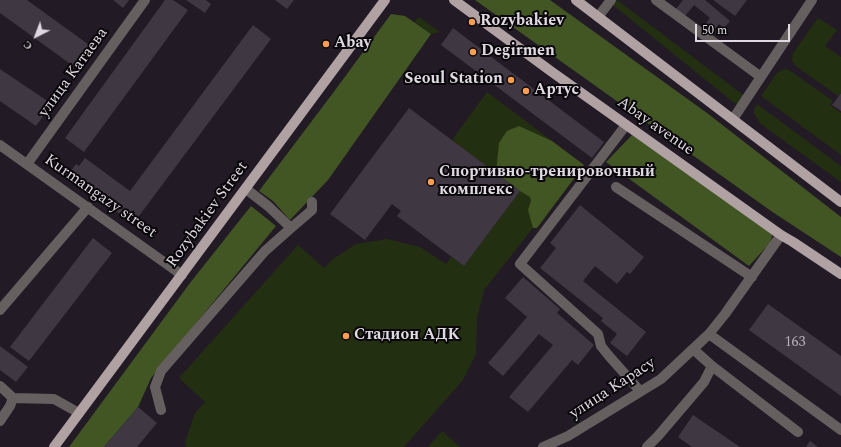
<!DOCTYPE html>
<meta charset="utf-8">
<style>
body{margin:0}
#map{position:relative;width:841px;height:447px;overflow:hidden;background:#221b25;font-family:Spectral,serif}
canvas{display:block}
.north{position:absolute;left:16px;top:16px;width:40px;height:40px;-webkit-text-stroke:3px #0a070b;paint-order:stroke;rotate:222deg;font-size:11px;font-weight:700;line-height:16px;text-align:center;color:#dfdae1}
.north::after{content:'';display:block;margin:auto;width:14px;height:18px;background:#dfdae1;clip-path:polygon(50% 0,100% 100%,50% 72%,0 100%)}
.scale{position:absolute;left:695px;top:24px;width:95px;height:18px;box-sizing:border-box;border:2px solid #dfdae1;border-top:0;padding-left:5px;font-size:12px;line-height:14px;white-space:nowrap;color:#dfdae1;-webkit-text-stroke:3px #0a070b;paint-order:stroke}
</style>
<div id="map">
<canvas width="841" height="447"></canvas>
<div class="north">С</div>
<div class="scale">50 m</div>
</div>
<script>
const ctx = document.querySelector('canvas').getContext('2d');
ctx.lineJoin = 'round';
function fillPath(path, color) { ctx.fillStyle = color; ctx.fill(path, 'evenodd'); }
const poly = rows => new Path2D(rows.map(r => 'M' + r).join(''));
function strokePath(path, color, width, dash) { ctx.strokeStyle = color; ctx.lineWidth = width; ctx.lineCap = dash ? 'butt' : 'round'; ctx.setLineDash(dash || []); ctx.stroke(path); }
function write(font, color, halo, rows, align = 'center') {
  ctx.font = font + ' Spectral,serif'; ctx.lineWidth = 4; ctx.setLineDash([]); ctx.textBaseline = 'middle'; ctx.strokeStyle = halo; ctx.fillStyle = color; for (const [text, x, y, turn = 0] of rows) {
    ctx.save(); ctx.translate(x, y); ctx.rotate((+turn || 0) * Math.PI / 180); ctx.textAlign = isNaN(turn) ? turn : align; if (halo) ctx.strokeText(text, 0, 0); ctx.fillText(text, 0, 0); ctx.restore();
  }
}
const green = poly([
 [617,0,750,100,737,104,733,102,613,5],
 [419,17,440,32,431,34,414,22],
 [818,18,837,30,825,46,841,57,841,93,840,93,838,96,796,66,793,62,792,59,793,53],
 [785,69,789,70,833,101,830,105,841,113,841,155,761,96,776,74,780,71],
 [487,92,584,165,537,228,533,228,484,290,477,319,476,354,463,380,404,447,186,447,185,442,195,413,205,402,179,378,298,245,324,268,333,259,356,244,387,239,420,247,446,264,451,257,464,266,520,191,452,140],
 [757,104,841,166,841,182,761,124,754,114,754,109],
 [442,431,460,447,428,447]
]);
const forest = poly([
 [475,0,550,0,707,113,841,217,841,257,771,211],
 [391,14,405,16,431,34,328,180,290,220,273,201,259,191,333,93],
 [519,126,552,141,584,165,537,228,533,228,528,210,531,201,530,197,520,191,496,173,499,143,507,131],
 [632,135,773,233,770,243,749,266,606,162],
 [251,206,276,226,151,378,138,407,104,447,69,447,190,283]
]);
const building = poly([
 [0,0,27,0,92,47,76,68,0,13],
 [113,0,129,0,123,8],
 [165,0,173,0,188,10,84,152,65,138],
 [186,0,206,0,211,4,205,13],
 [275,0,294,0,287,9],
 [683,0,705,0,730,21,724,28,719,24,710,35,702,29,710,18,694,5,685,16,676,9],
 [713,0,747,0,735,16],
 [253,25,271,39,133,224,68,175,76,164,79,166,85,158,130,191],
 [453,28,604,142,592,158,441,45],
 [0,69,52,104,36,126,0,101],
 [841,93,841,111,832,105],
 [409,108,520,191,464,266,397,216,401,211,392,204,365,240,330,214],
 [580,205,644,257,630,274,627,272,617,284,595,266,583,281,646,332,627,356,610,343,617,334,601,321,603,318,540,268,556,248,550,243],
 [93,238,112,253,29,361,10,347],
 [523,277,560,309,557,313,594,345,578,365,572,360,528,412,509,397,553,345,539,334,503,376,488,363,527,317,505,298],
 [768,304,841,356,841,396,749,330],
 [0,346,28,367,16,382,0,370],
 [138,407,157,423,137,447,104,447],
 [693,415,740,447,692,447,678,437],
 [810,441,818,447,806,447]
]);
const minor = poly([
 [656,0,761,77],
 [598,17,611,0],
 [733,119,812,0],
 [626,125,520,264,598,334,601,346,609,356,640,391],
 [0,145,182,275],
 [27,164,145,0],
 [616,187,752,277],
 [291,228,312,210,312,202],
 [0,310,88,207],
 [709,334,841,430],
 [693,349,712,366,798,432],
 [0,386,13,398,10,406,0,421],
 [13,398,54,399,79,413],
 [161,410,155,387,161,371,265,251,291,228,268,206,246,189],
 [543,447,568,436,661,379,709,334,725,314,781,235],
 [647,447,658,436,704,382,712,366]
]);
const major = poly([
 [454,0,552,72,781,235,793,242,841,274],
 [576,0,841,202],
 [54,447,385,0]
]);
const markers = [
 [472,22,4,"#fb9e52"],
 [326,44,4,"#fb9e52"],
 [473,52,4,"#fb9e52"],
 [511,80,4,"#fb9e52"],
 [526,91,4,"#fb9e52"],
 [431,182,4,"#fb9e52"],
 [346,336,4,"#fb9e52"]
];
const numberNames = [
 ["163",795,343]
];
const poiNames = [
 ["Rozybakiev",480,22],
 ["Abay",334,44],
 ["Degirmen",481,52],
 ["Seoul Station",503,80,"right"],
 ["Артус",534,91],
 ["Спортивно-тренировочный",439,173],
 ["комплекс",439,191],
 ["Стадион АДК",354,336]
];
const streetNames = [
 ["улица Катаева",74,73,-54],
 ["Abay avenue",655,127,35],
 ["Kurmangazy street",100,197,35],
 ["Rozybakiev Street",208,215,-54],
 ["улица Карасу",613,389,-33]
];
fillPath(green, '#232f11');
fillPath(forest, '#425624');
fillPath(building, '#3f3742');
strokePath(minor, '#665f60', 10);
strokePath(major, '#b0a1a3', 10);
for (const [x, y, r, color] of markers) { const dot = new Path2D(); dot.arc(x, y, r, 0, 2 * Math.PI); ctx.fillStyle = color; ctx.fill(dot); strokePath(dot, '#0a070b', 1.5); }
write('14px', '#b7b1b9', null, numberNames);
write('bold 16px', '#dfdae1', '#0a070b', poiNames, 'left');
write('16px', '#dfdae1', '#0a070b', streetNames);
</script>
